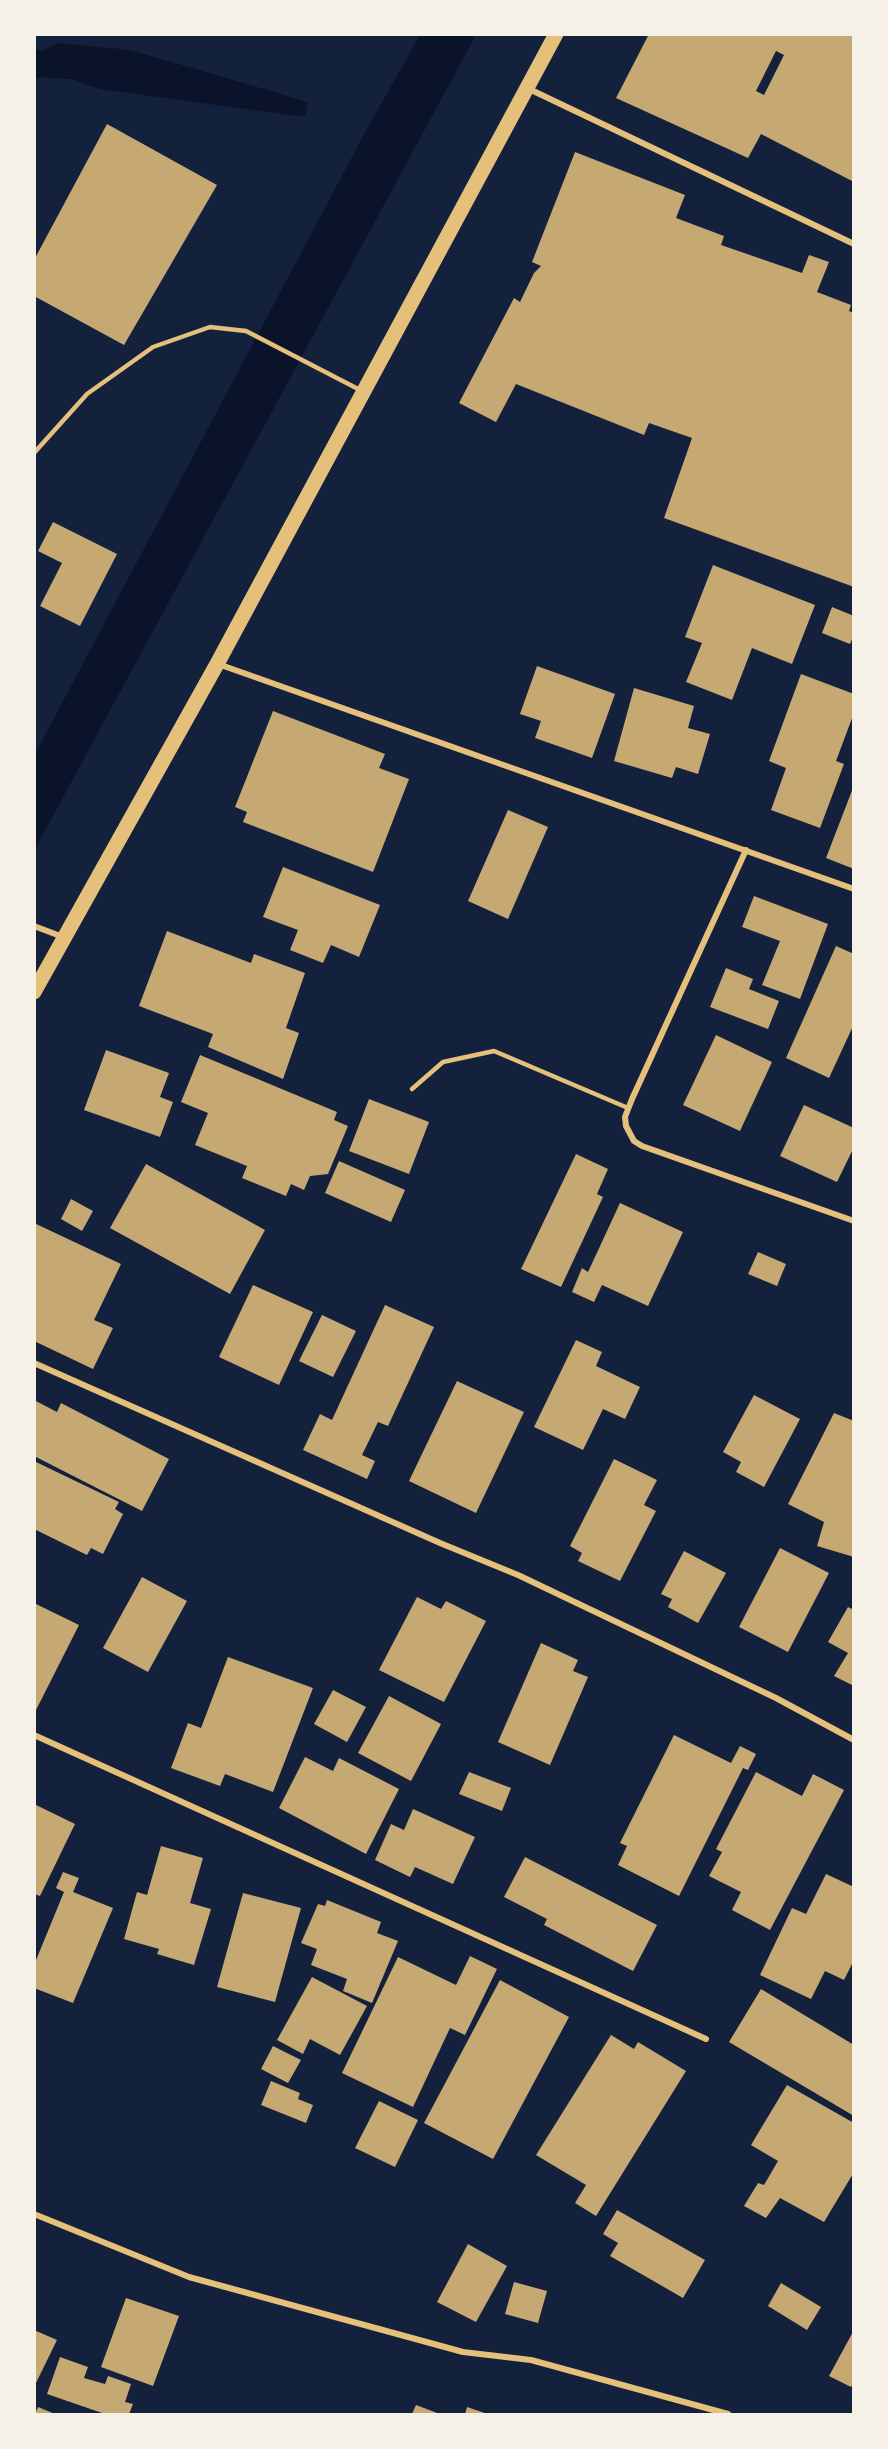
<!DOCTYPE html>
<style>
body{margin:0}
#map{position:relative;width:888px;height:2449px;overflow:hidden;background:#14213d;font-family:"Golos Text",sans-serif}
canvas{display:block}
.frame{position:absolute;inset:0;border:36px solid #f6f1e7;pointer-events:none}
</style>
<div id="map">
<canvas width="888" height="2449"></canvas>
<div class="frame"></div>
</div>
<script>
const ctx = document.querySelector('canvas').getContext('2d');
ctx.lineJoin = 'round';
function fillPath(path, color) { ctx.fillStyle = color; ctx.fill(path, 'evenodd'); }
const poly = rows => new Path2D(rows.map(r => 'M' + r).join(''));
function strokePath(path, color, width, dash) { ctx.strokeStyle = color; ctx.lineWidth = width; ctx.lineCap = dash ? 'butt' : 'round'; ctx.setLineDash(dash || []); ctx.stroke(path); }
const water = poly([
 [420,35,476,35,35,849,35,754,369,125],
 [59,43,131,50,257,87,308,102,305,117,99,89,71,79,38,77,35,81,35,49,42,51]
]);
const building = poly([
 [649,34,854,34,854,182,761,134,748,158,616,98],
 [776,51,784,55,764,95,756,91],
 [107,124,217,185,124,345,34,296,34,260],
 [575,152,685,195,676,218,724,236,721,245,802,273,809,255,829,262,817,292,851,305,849,311,854,313,854,587,664,518,692,438,649,423,644,435,516,384,496,422,459,403,514,298,520,302,534,273,541,266,532,262],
 [53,522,117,554,80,626,40,606,62,563,38,551],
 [713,565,815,605,792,664,752,648,732,700,686,682,702,643,685,637],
 [832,607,854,616,854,635,850,644,822,633],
 [537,666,615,694,592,758,535,738,541,721,520,714],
 [801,674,854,694,854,713,836,761,844,764,820,828,771,810,786,768,769,761],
 [634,688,694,706,688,728,710,734,698,774,676,767,672,778,614,761],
 [273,711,385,754,379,768,409,779,373,872,243,822,247,812,235,807],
 [853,788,854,788,854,869,826,858],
 [508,810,548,827,508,919,468,901],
 [283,867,380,905,359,957,331,945,323,963,290,950,298,930,263,917],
 [754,896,828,924,800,999,762,985,780,941,742,927],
 [167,931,251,963,254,954,305,973,286,1028,299,1033,283,1079,208,1047,213,1034,139,1006],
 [836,946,854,954,854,1024,829,1078,786,1058],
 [726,968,753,979,749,989,779,1001,768,1029,710,1007],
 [716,1035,772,1062,740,1131,683,1105],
 [106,1050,169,1073,160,1097,173,1102,160,1137,84,1110],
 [200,1055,337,1112,334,1120,348,1126,328,1174,310,1176,304,1190,291,1184,286,1196,242,1178,247,1166,195,1145,208,1113,181,1102],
 [369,1099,429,1122,409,1174,349,1151],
 [804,1105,854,1128,854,1147,837,1182,780,1156],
 [576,1154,608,1169,597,1194,603,1197,561,1287,521,1269],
 [339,1161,405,1190,391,1222,325,1193],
 [146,1164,265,1230,230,1294,110,1228],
 [71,1199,93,1211,82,1231,61,1219],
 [620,1203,683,1232,648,1306,602,1285,594,1302,572,1292,582,1268,588,1272],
 [34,1223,121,1264,94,1320,113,1328,93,1369,34,1341],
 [758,1252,786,1264,777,1286,748,1274],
 [253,1285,313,1312,279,1385,219,1357],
 [385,1305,434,1327,388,1426,378,1422,362,1455,375,1461,367,1479,303,1450,320,1414,332,1420],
 [322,1315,356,1331,333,1377,299,1361],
 [576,1340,602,1352,596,1366,640,1387,625,1419,603,1409,583,1450,534,1427],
 [457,1381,524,1412,476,1513,409,1481],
 [754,1395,800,1419,764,1487,736,1472,741,1462,723,1452],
 [34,1400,57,1412,61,1403,169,1459,142,1511,34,1456],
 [834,1413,854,1421,854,1557,817,1546,824,1522,788,1504],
 [614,1459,657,1480,644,1505,656,1511,620,1581,578,1561,582,1553,570,1546],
 [34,1461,119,1502,115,1509,123,1514,103,1554,91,1548,87,1555,34,1529],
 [780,1548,829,1573,788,1652,739,1627],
 [684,1551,726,1573,698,1623,668,1607,672,1599,661,1594],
 [142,1577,187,1601,148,1672,103,1648],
 [417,1597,441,1609,446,1601,486,1621,444,1702,379,1670],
 [34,1603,79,1625,34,1714],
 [848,1607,854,1610,854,1686,834,1676,848,1653,828,1642],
 [541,1643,578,1660,573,1671,588,1677,550,1765,498,1742],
 [228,1657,313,1688,273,1792,225,1774,220,1786,171,1768,188,1723,201,1728],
 [333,1690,366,1707,347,1742,314,1724],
 [389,1696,441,1724,411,1781,358,1753],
 [674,1735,731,1763,740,1746,756,1754,748,1770,743,1768,679,1896,618,1865,627,1846,620,1843],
 [305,1757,333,1771,339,1758,399,1789,366,1854,279,1808],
 [469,1772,511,1788,502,1811,459,1794],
 [756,1772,802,1796,813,1774,844,1790,770,1930,732,1910,741,1892,709,1876,722,1852,716,1849],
 [34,1804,75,1824,40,1896,34,1894],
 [413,1809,475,1837,453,1884,415,1867,410,1877,375,1860,391,1824,404,1830],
 [161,1846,203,1858,190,1903,211,1909,194,1965,157,1954,159,1949,124,1939,137,1892,147,1895],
 [525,1857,657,1925,633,1971,544,1925,547,1919,504,1897],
 [63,1872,79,1878,73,1892,113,1908,73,2003,34,1988,34,1965,64,1892,56,1888],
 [826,1874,854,1887,854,1960,844,1980,825,1971,811,1999,760,1975,792,1908,806,1914],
 [243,1893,301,1908,275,2002,217,1987],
 [327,1900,381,1922,377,1933,398,1941,372,2003,343,1991,347,1979,311,1965,317,1949,301,1943,318,1904,325,1906],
 [470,1956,497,1969,465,2035,450,2028,413,2107,342,2073,398,1957,456,1985],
 [312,1977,367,2006,340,2055,310,2039,303,2054,277,2040],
 [500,1980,569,2017,493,2159,424,2123],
 [761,1989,854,2045,854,2116,729,2042],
 [611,2035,634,2049,638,2042,686,2071,596,2216,575,2203,586,2185,536,2155],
 [273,2046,301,2060,288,2083,261,2069],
 [271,2081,300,2093,298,2099,313,2105,306,2123,261,2105],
 [787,2085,854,2123,854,2172,824,2222,780,2198,766,2218,744,2206,758,2183,764,2185,778,2161,751,2145],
 [379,2101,418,2120,395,2167,355,2148],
 [617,2210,705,2260,683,2298,610,2256,618,2243,603,2234],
 [468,2244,507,2266,476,2322,437,2302],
 [514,2282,547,2291,538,2323,505,2314],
 [781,2283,821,2307,807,2330,768,2306],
 [126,2298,179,2316,153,2386,101,2367],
 [34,2330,57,2340,34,2387],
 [854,2330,854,2382,851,2387,829,2376],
 [60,2357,88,2367,84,2378,105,2384,108,2376,131,2384,125,2402,133,2404,129,2414,105,2414,47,2394],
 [416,2405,440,2414,412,2414],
 [38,2407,55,2414,35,2414],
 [467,2407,488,2414,465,2414]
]);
const service = poly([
 [34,453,87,394,153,347,210,327,246,331,362,391],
 [412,1089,443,1062,494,1051,628,1108]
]);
const minor = poly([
 [527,88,854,244],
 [218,664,854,889],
 [746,850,632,1099,625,1117,626,1126,634,1141,642,1146,854,1221],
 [34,926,63,937],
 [34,1363,440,1543,518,1575,776,1698,854,1740],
 [34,1735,706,2039],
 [34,2214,189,2277,463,2352,531,2360,728,2414]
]);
const primary = poly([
 [34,992,217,664,556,34]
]);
fillPath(water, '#0b132b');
fillPath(building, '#c6a872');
strokePath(service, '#e5c07b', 4.5);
strokePath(minor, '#e5c07b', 6);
strokePath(primary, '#e5c07b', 15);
</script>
